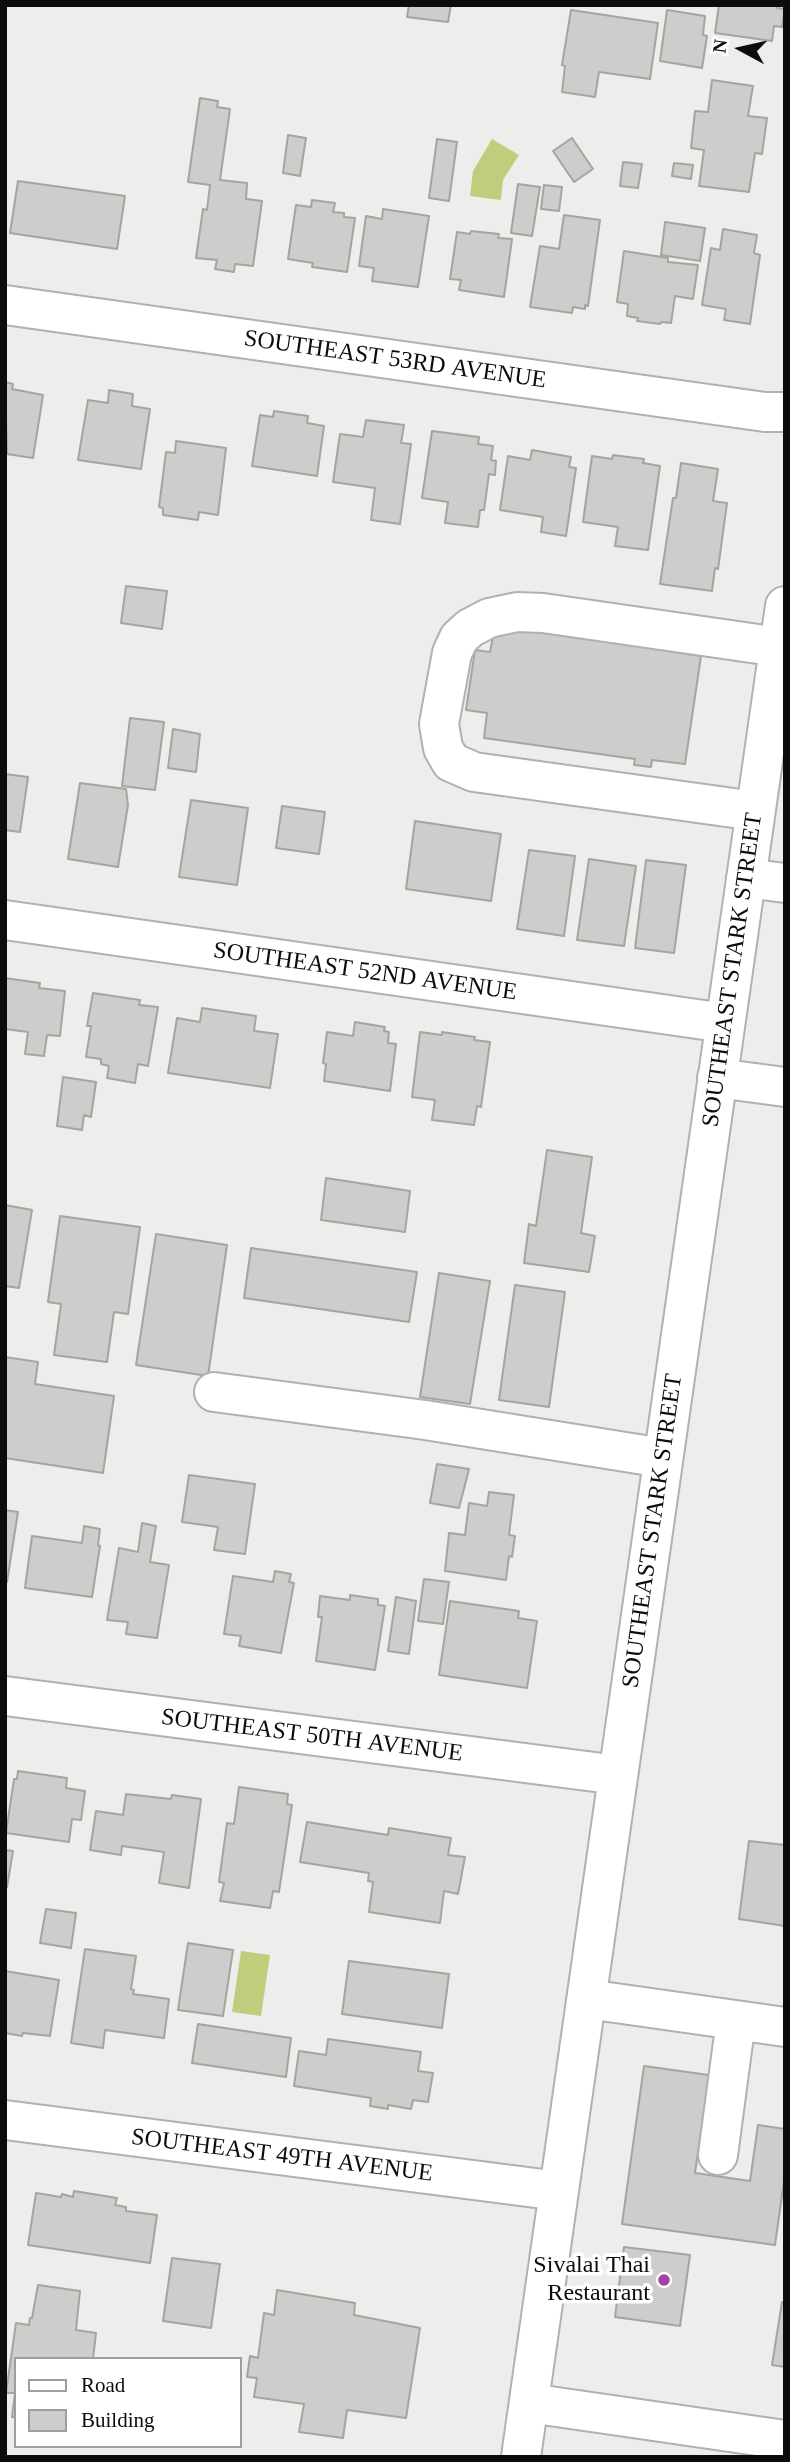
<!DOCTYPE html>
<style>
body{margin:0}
#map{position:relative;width:790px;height:2462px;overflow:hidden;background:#edeeeb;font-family:"Times New Roman",serif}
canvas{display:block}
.frame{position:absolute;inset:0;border:7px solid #0b0c0b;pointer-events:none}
.legend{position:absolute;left:14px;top:2357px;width:228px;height:91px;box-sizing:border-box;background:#fffffe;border:2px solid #9d9e9d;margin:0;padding:9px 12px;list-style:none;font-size:21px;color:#0b0c0b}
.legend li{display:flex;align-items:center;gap:14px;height:35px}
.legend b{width:35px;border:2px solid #9d9e9d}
.north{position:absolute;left:706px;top:14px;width:70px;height:70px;-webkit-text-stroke:5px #fffffe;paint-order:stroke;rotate:278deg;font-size:19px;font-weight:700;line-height:28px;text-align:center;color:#0b0c0b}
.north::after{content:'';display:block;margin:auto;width:24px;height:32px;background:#0b0c0b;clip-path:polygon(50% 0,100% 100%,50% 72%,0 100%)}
</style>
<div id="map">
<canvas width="790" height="2462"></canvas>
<div class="frame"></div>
<ul class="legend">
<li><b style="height:9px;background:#fff"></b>Road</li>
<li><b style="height:19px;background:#cdcecb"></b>Building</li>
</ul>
<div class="north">N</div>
</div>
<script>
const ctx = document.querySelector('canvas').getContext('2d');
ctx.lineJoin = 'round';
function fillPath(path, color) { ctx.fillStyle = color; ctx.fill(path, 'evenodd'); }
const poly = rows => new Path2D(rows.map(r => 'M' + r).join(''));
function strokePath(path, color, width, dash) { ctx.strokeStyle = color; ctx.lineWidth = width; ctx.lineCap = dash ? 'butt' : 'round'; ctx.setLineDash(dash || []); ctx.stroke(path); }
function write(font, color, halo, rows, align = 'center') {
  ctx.font = font + ' "Times New Roman",serif'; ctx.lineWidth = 7; ctx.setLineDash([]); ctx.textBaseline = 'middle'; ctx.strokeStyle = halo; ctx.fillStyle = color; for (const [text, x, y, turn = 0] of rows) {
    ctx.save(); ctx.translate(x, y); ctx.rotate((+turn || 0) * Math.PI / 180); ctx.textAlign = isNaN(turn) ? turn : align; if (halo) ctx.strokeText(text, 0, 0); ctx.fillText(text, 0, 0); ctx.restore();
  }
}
const water = poly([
 [492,139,519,155,503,180,501,200,470,196,473,171],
 [241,1951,270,1955,261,2016,232,2012]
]);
const building = poly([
 [409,5,451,5,448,22,407,17,409,5],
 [719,5,777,5,777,8,785,9,782,27,774,26,772,41,715,33,719,5],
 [571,10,658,23,650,79,599,72,595,97,562,92,565,66,562,65,571,10],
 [667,10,705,16,703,35,707,36,702,68,660,61,667,10],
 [712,80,753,86,748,116,767,118,762,154,755,153,749,192,699,186,704,150,691,148,695,111,708,112,712,80],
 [200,98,218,101,217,107,230,109,220,180,247,183,246,199,262,201,253,266,235,264,234,272,215,269,217,260,196,258,203,209,207,210,210,185,188,182,200,98],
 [288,135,306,138,300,176,283,173,288,135],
 [572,138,593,169,574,182,553,151,572,138],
 [437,139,457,142,449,201,429,198,437,139],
 [623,162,642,164,638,188,620,186,623,162],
 [674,163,693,165,691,179,672,176,674,163],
 [18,181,125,196,117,249,10,233,18,181],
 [518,184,540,187,532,236,511,233,518,184],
 [544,185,562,187,559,211,541,209,544,185],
 [312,200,335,203,333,212,344,213,344,217,355,218,347,272,312,267,313,263,288,259,296,205,311,207,312,200],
 [383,209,429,216,418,287,372,281,374,268,359,266,366,216,382,219,383,209],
 [564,215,600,220,588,306,585,305,585,309,573,307,572,313,530,307,540,246,559,249,564,215],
 [665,222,705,228,700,261,661,255,665,222],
 [723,229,757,235,754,253,760,255,750,324,724,320,726,309,702,305,711,248,720,250,723,229],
 [471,231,499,234,498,238,512,239,504,297,459,290,461,280,450,279,457,232,470,234,471,231],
 [624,251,668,258,668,262,698,265,693,299,675,296,671,323,661,322,660,324,637,321,638,318,627,316,628,304,617,302,624,251],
 [5,382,13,384,12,389,43,395,33,458,7,454,5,382],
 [109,390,133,394,132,406,150,409,141,469,78,460,88,400,108,403,109,390],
 [274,411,308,416,307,423,324,426,317,476,252,466,260,415,273,417,274,411],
 [366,420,404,425,401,443,411,444,400,524,371,520,375,488,333,482,340,434,363,437,366,420],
 [432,431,479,437,478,444,493,446,491,460,496,461,495,475,489,474,484,510,480,510,478,527,445,523,448,502,422,498,432,431],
 [176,441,226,448,218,515,199,512,198,520,163,515,163,508,159,507,166,452,175,453,176,441],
 [532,450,571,457,569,467,576,468,566,536,541,532,543,517,500,510,508,456,530,460,532,450],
 [613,455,644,459,643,463,660,466,648,550,615,546,618,527,583,522,592,456,612,459,613,455],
 [681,463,718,469,713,501,727,503,718,569,715,568,712,591,660,584,673,498,676,498,681,463],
 [126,586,167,591,162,629,121,623,126,586],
 [495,626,651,648,652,641,668,643,668,651,701,656,685,764,652,760,651,767,634,765,635,759,484,738,487,713,466,710,475,650,490,652,495,626],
 [130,718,164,722,155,790,122,786,130,718],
 [173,729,200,734,196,772,168,768,173,729],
 [5,774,28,777,20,832,5,830,5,774],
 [80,783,126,789,128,805,118,867,68,859,80,783],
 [191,800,248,808,237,885,179,877,191,800],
 [282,806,325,812,319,854,276,848,282,806],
 [415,821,501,834,491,901,406,889,415,821],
 [529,850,575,856,564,936,517,929,529,850],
 [589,859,636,866,624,946,577,940,589,859],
 [646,860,686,865,674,953,635,948,646,860],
 [5,978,40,983,39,988,65,991,60,1036,47,1035,44,1056,25,1054,28,1032,5,1029,5,978],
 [93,993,140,1000,139,1005,158,1007,148,1066,138,1064,135,1083,107,1078,109,1066,101,1064,101,1059,86,1057,91,1026,87,1026,93,993],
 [202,1008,256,1016,254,1031,278,1034,270,1088,168,1073,177,1018,200,1022,202,1008],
 [355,1022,385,1027,384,1031,389,1032,388,1043,396,1044,390,1091,324,1081,326,1064,323,1063,327,1032,353,1036,355,1022],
 [420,1032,442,1035,442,1032,475,1037,474,1040,490,1042,481,1107,477,1106,474,1125,432,1120,435,1100,412,1097,420,1032],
 [63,1077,96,1082,91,1117,84,1115,82,1130,57,1126,63,1077],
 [547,1150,592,1157,581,1233,595,1236,589,1272,524,1263,529,1224,536,1226,547,1150],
 [326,1178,410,1191,405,1232,321,1220,326,1178],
 [5,1205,32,1210,19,1288,5,1286,5,1205],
 [60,1216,140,1227,128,1314,114,1312,107,1362,54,1355,61,1304,48,1302,60,1216],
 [156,1234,227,1245,208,1376,136,1365,156,1234],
 [251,1248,417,1272,409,1322,244,1298,251,1248],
 [439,1273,490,1281,470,1404,420,1397,439,1273],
 [515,1285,565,1292,549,1407,499,1400,515,1285],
 [5,1357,38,1362,35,1384,114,1396,103,1473,5,1458,5,1357],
 [437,1464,469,1469,459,1508,430,1503,437,1464],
 [189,1475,255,1484,245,1554,214,1550,218,1527,182,1522,189,1475],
 [489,1492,514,1495,509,1535,515,1536,512,1557,509,1556,506,1580,445,1571,449,1533,465,1535,469,1503,487,1506,489,1492],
 [5,1510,18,1512,7,1582,5,1582,5,1510],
 [142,1523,156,1526,150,1562,169,1565,157,1638,126,1634,128,1622,107,1620,119,1548,138,1552,142,1523],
 [84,1526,100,1529,98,1545,100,1546,92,1597,25,1588,32,1536,82,1543,84,1526],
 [275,1571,291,1574,289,1582,294,1583,281,1653,239,1646,241,1636,224,1634,233,1576,273,1582,275,1571],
 [424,1579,449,1582,443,1624,418,1621,424,1579],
 [350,1595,378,1599,378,1605,385,1606,375,1670,316,1661,322,1617,318,1617,320,1596,350,1600,350,1595],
 [396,1597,416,1601,409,1654,388,1651,396,1597],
 [450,1601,519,1611,518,1618,537,1621,527,1688,439,1675,450,1601],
 [18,1771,67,1778,66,1788,85,1791,81,1820,72,1819,69,1842,6,1833,14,1779,17,1779,18,1771],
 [239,1787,288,1794,287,1804,292,1805,279,1892,273,1891,270,1908,220,1901,224,1883,219,1882,227,1823,234,1824,239,1787],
 [126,1794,171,1799,172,1795,201,1799,189,1888,159,1883,164,1852,122,1846,121,1855,90,1850,96,1811,123,1815,126,1794],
 [307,1822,388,1835,389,1828,451,1838,448,1855,465,1857,458,1894,444,1891,440,1923,369,1912,373,1882,368,1881,369,1873,300,1862,307,1822],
 [749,1841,785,1845,785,1926,739,1919,749,1841],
 [5,1850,13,1851,7,1887,5,1887,5,1850],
 [46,1909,76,1913,71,1948,40,1943,46,1909],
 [188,1943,233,1950,223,2016,178,2010,188,1943],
 [85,1949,136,1956,131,1989,134,1990,133,1994,169,1999,164,2038,105,2030,103,2048,71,2043,85,1949],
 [349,1961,449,1974,442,2028,342,2014,349,1961],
 [5,1971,59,1980,50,2036,23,2033,22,2036,5,2033,5,1971],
 [198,2024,291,2038,286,2077,192,2063,198,2024],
 [328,2039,421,2052,418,2071,433,2073,428,2102,413,2100,411,2109,388,2105,388,2109,370,2106,371,2098,294,2086,299,2051,326,2055,328,2039],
 [644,2066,709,2075,695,2173,750,2181,758,2125,785,2129,785,2174,775,2245,622,2224,644,2066],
 [74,2191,117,2198,115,2205,126,2207,126,2211,157,2215,150,2263,28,2245,36,2193,61,2197,62,2194,73,2197,74,2191],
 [624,2247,690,2255,680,2326,615,2317,624,2247],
 [172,2258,220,2264,211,2328,163,2321,172,2258],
 [38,2285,80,2291,76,2330,96,2333,93,2359,16,2359,16,2418,12,2417,15,2393,6,2393,16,2323,29,2325,30,2318,32,2318,38,2285],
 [277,2290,355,2303,354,2315,420,2328,406,2418,347,2410,343,2438,299,2432,304,2404,254,2397,257,2378,247,2377,250,2356,258,2358,264,2313,274,2315,277,2290],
 [782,2302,785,2303,785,2367,772,2365,782,2302]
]);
const minor = poly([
 [5,305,765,412,785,412],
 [755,811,474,772,451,762,443,748,439,724,452,653,459,638,470,628,489,618,517,612,543,613,779,647],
 [746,878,785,883],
 [5,920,725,1023],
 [717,1078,785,1087],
 [214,1392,425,1420,663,1458],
 [5,1696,618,1775],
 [587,1999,785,2027],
 [5,2120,559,2191],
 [718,2155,736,2020],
 [529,2403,785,2440],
 [521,2457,785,606]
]);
const markers = [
 [664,2280,7,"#a641a6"]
];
const streetNames = [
 ["SOUTHEAST 53RD AVENUE",395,360,8],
 ["SOUTHEAST STARK STREET",733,970,-82],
 ["SOUTHEAST 52ND AVENUE",365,972,8],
 ["SOUTHEAST STARK STREET",653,1531,-82],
 ["SOUTHEAST 50TH AVENUE",312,1736,7],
 ["SOUTHEAST 49TH AVENUE",282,2156,7]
];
const poiNames = [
 ["Sivalai Thai",650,2266],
 ["Restaurant",650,2294]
];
fillPath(water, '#bece7c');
fillPath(building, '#cdcecb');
strokePath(building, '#a4a4a1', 2);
strokePath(minor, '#b1b2af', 42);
strokePath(minor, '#fff', 38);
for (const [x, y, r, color] of markers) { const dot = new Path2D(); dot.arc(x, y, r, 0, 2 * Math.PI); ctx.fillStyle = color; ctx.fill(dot); strokePath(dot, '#fffffe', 2.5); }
write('24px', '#0b0c0b', '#fffffe', streetNames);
write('24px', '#0b0c0b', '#fffffe', poiNames, 'right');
</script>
